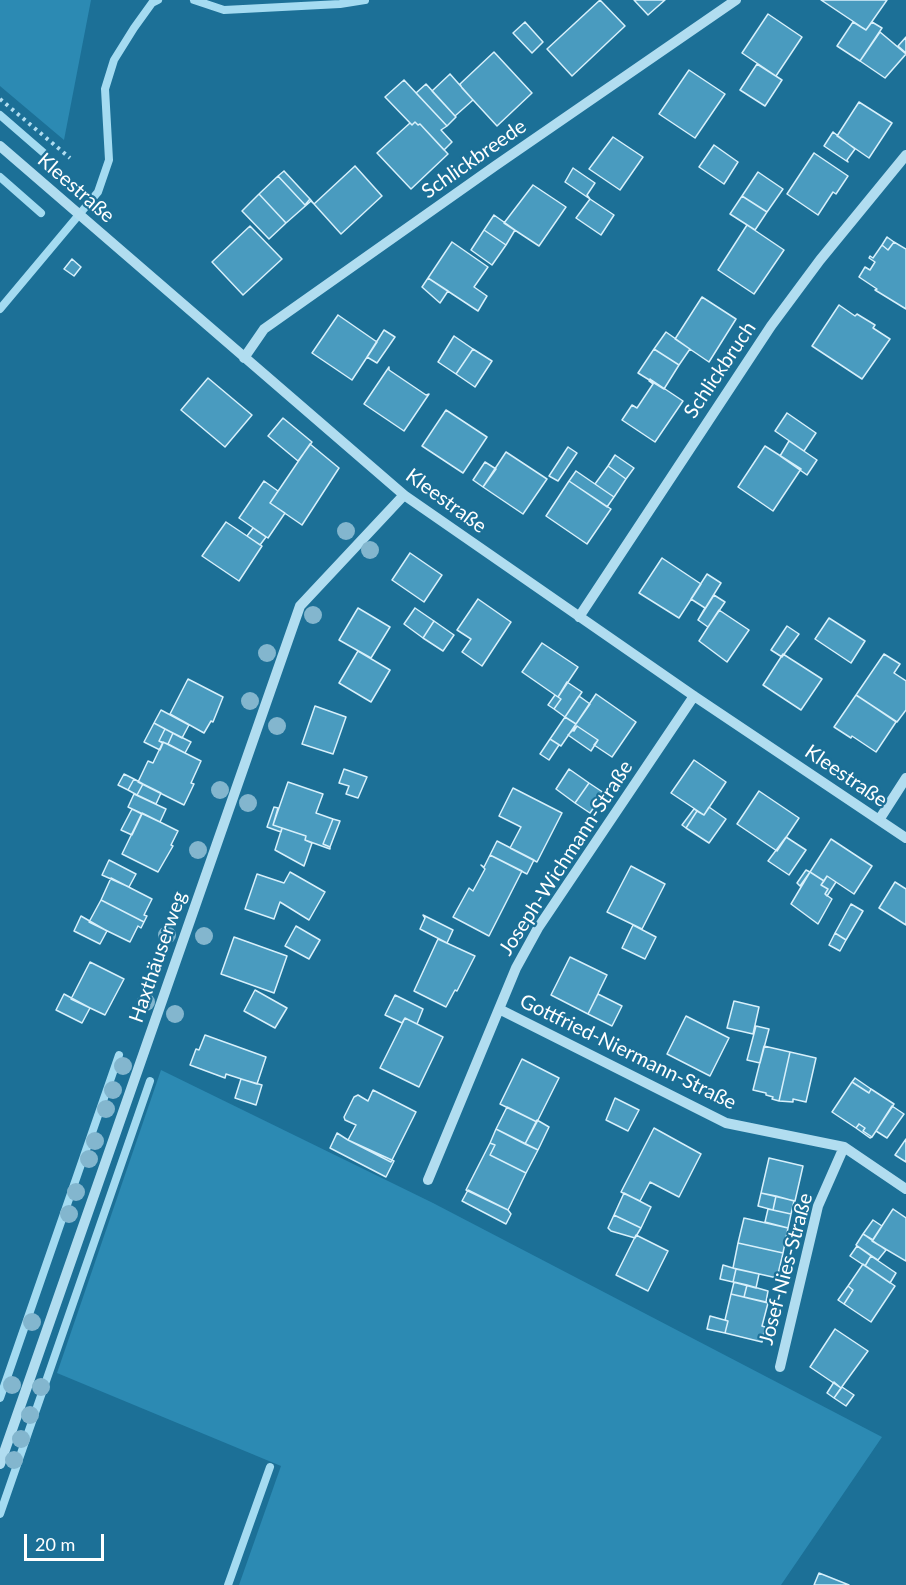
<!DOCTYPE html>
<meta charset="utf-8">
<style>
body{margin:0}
#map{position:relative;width:906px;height:1585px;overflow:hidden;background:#1c7097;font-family:Lato,sans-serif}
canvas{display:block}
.scale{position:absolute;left:24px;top:1534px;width:80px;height:27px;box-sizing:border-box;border:3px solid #fff;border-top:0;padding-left:8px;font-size:18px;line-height:21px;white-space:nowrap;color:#fff;-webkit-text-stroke:4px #1c7097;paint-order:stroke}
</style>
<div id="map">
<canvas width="906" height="1585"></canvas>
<div class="scale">20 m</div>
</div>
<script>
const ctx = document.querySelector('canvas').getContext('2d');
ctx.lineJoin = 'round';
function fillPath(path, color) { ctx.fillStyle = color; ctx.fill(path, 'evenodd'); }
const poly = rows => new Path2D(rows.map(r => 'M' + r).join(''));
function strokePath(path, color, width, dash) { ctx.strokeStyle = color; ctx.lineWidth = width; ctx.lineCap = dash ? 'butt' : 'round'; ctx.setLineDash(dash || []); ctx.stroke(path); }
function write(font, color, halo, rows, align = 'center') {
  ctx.font = font + ' Lato,sans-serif'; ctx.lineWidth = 4.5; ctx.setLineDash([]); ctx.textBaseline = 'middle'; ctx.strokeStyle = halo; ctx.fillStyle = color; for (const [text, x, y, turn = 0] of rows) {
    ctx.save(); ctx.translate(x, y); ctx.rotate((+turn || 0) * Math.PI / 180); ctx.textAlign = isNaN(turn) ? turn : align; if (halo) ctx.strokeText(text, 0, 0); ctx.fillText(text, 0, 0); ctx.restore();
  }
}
const green = poly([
 [0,0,91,0,64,140,0,86],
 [161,1070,433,1203,882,1437,781,1585,239,1585,281,1466,57,1373]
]);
const stream = poly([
 [194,0,224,10,340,4,365,0],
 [0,115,45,154],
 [0,177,41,213],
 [0,309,98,192,109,160,105,89,114,60,134,28,152,3,158,0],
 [0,1398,119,1055],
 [0,1514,150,1081],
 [228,1585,270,1467]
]);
const building = poly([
 [600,0,625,26,572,76,547,49,600,0],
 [634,0,665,0,648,15,634,0],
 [821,0,887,0,866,30,821,0],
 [768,14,802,37,776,76,742,53,768,14],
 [525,22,543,42,532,53,513,33,525,22],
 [853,22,866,30,872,22,882,28,860,61,837,46,853,22],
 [880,32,906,54,885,78,860,61,880,32],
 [906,37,906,53,898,46,906,37],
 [494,52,532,93,497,126,462,88,460,84,494,52],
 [757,64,782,80,765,106,740,90,757,64],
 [689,70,725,94,695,138,659,114,689,70],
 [450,74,473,100,455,116,432,91,450,74],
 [404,80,447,126,441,130,452,142,444,150,420,124,418,125,415,122,412,125,385,97,404,80],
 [426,84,456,117,447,126,416,93,426,84],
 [859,102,892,123,869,158,837,136,859,102],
 [415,122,418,125,420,124,448,154,411,189,377,153,410,123,412,125,415,122],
 [833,132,855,149,847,160,848,162,824,146,833,132],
 [613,137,643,157,620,190,589,169,613,137],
 [714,145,738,162,724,184,699,167,714,145],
 [814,153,848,176,836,194,833,192,818,215,787,194,814,153],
 [355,166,382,196,341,234,314,204,355,166],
 [573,168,595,183,587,195,590,199,565,182,573,168],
 [284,171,310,199,305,205,278,176,284,171],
 [758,172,783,189,767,212,742,196,758,172],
 [278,176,305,205,310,199,314,204,311,201,286,223,259,194,278,176],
 [533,185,566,207,539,246,504,223,533,185],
 [259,194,286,223,269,239,242,211,259,194],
 [742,196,767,212,755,230,730,214,742,196],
 [590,199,614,215,601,235,576,218,590,199],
 [494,215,515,230,506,245,484,230,494,215],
 [747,225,784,250,754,294,718,270,747,225],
 [250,226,282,259,243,295,212,262,250,226],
 [484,230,506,245,492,265,471,250,484,230],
 [887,237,894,242,888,250,882,245,887,237],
 [452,242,488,267,474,287,487,296,478,311,428,278,452,242],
 [894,242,906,249,906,309,875,290,877,289,859,277,865,267,870,270,875,262,869,258,870,256,873,258,882,245,888,250,894,242],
 [72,259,81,267,74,276,64,269,72,259],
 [428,278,448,291,440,303,422,287,428,278],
 [702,297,736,319,709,362,675,339,702,297],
 [839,305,855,316,857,314,875,325,873,328,890,339,862,379,812,346,839,305],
 [338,315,377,342,352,380,312,353,338,315],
 [384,330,395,337,377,363,367,357,384,330],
 [666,332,690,349,679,365,654,349,666,332],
 [454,336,473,349,456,374,438,362,454,336],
 [473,349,492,361,475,387,456,374,473,349],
 [654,349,679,365,664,389,638,373,654,349],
 [389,367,389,370,426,395,429,394,404,431,364,404,389,367],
 [208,378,252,415,225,447,181,410,208,378],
 [650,379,683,401,655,442,622,420,632,405,637,408,653,384,649,381,650,379],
 [446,410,487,437,463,473,422,446,446,410],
 [787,413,816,433,804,451,775,431,787,413],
 [283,418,312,442,298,461,268,436,283,418],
 [789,441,817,460,807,475,780,456,789,441],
 [310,444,339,468,302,525,270,503,310,444],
 [765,446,801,469,773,511,738,487,765,446],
 [568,447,577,453,558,481,549,476,568,447],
 [506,452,547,479,523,514,483,487,506,452],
 [615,455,634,468,626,479,608,466,615,455],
 [485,462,496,469,483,487,473,480,485,462],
 [608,466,626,479,614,497,595,484,608,466],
 [576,471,614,497,607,507,569,481,576,471],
 [264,481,278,491,270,503,285,513,268,538,239,518,264,481],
 [569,481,611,509,587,544,546,516,569,481],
 [226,522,262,546,239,581,202,556,226,522],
 [253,528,266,537,260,545,247,536,253,528],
 [410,553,442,575,424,602,392,580,410,553],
 [662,558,701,584,679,618,639,593,662,558],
 [707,574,721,583,698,620,705,608,691,599,707,574],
 [714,595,725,602,708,627,698,620,714,595],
 [478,599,511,622,482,666,462,652,471,639,457,630,478,599],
 [358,608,390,627,371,658,339,640,358,608],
 [415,608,434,621,423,638,404,624,415,608],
 [719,610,749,630,727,662,699,641,719,610],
 [829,618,865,641,851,663,815,639,829,618],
 [434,621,454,635,443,651,423,638,434,621],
 [787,626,799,634,782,657,771,650,787,626],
 [542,643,578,667,558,697,522,672,542,643],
 [358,651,390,670,371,702,339,683,358,651],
 [783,654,822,679,801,710,763,685,783,654],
 [884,654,900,664,894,673,906,681,906,710,897,722,856,695,884,654],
 [188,679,223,697,213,722,211,721,204,733,170,714,188,679],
 [567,682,582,692,565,717,554,709,561,699,558,697,567,682],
 [596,694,636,722,612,757,594,745,598,740,577,726,574,731,572,730,596,694],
 [555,695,561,699,554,709,548,705,555,695],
 [856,695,896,722,876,752,852,736,851,738,834,727,856,695],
 [579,696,590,704,576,724,565,717,579,696],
 [315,706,346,717,333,754,302,744,315,706],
 [161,710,189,725,182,738,154,723,161,710],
 [565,717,576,724,561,746,550,739,565,717],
 [154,723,165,729,159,741,163,743,160,750,144,742,154,723],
 [577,726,598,740,591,751,568,735,577,726],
 [165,729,173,733,168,744,159,741,165,729],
 [173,733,191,742,185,753,168,744,173,733],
 [550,739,559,745,549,760,540,754,550,739],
 [163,742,201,761,191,783,194,784,184,805,138,782,148,761,153,763,163,742],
 [694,760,726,782,704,815,671,793,694,760],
 [344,769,367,777,358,798,346,794,349,786,339,783,344,769],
 [569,769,589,783,575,803,556,789,569,769],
 [124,774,134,779,128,790,118,785,124,774],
 [134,779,143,784,137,795,128,790,134,779],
 [288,782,323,794,316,813,333,819,323,844,330,847,330,849,305,840,306,836,273,825,288,782],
 [589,783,604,793,590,813,575,803,589,783],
 [143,784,161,793,156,804,137,795,143,784],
 [513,788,562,813,537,862,510,848,521,827,499,816,513,788],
 [759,791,799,818,777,851,737,824,759,791],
 [134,794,166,809,160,822,128,807,134,794],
 [274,807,278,808,273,825,282,828,281,832,267,827,274,807],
 [709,807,726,819,709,843,686,828,697,811,704,815,709,807],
 [132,809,142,814,132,835,121,830,132,809],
 [694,809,697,811,686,828,682,825,694,809],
 [142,813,178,831,171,845,173,846,158,872,122,854,142,813],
 [333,819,340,821,330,847,323,844,333,819],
 [282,828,306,836,305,840,312,843,304,866,275,850,282,828],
 [786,837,806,850,789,875,768,861,786,837],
 [831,839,872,866,854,894,827,876,824,881,810,872,831,839],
 [497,841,534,860,527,874,490,855,497,841],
 [490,855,522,871,489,936,453,917,469,888,473,891,485,869,481,865,484,867,490,855],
 [109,860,136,874,129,887,102,875,109,860],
 [631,866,665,884,642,929,607,912,631,866],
 [806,870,810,872,800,886,797,883,806,870],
 [290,872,325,892,309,920,280,902,274,919,245,909,257,874,284,883,290,872],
 [810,872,824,881,821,885,828,889,825,894,832,899,818,924,791,904,810,872],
 [827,876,836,882,827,896,825,894,828,889,821,885,827,876],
 [111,878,152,899,144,915,147,916,144,922,101,900,111,878],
 [895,882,906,889,906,925,879,908,895,882],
 [101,900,144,922,141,928,138,926,130,942,89,922,101,900],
 [851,904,863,911,846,940,835,933,851,904],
 [423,915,453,930,447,943,420,929,425,918,423,915],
 [81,916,107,931,100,944,74,931,81,916],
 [633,925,656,937,645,959,622,948,633,925],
 [296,926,320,940,309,959,285,946,296,926],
 [835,933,846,940,840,951,829,945,835,933],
 [234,937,287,956,274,993,221,974,234,937],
 [438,939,475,956,457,991,455,990,446,1007,414,991,438,939],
 [570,957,607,975,588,1014,551,995,570,957],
 [90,962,124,979,105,1015,71,999,90,962],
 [255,990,287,1008,275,1028,244,1011,255,990],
 [64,994,90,1008,82,1023,56,1010,64,994],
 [598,994,622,1006,612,1026,588,1014,598,994],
 [395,995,423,1009,417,1024,405,1018,402,1023,385,1015,395,995],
 [734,1001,759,1007,753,1034,727,1028,734,1001],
 [686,1016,729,1038,710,1076,667,1054,686,1016],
 [405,1018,443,1037,419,1087,380,1068,405,1018],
 [756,1026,769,1029,760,1063,747,1060,756,1026],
 [205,1035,266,1057,257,1084,226,1074,225,1078,190,1065,196,1049,199,1050,205,1035],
 [764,1046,790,1052,779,1101,772,1099,773,1097,766,1095,766,1093,753,1090,764,1046],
 [790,1052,816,1058,806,1102,793,1099,793,1102,779,1101,790,1052],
 [522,1059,559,1078,537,1122,500,1104,522,1059],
 [855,1078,871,1089,869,1093,852,1082,855,1078],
 [241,1079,262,1085,256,1105,235,1098,241,1079],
 [852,1082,869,1093,871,1089,894,1104,872,1137,863,1131,865,1128,859,1124,856,1128,832,1112,852,1082],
 [373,1090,416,1112,391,1162,348,1140,356,1125,345,1120,344,1117,354,1097,358,1095,368,1101,373,1090],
 [615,1098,639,1110,628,1131,606,1120,615,1098],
 [892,1106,904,1114,887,1138,876,1131,892,1106],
 [507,1107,537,1122,525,1144,496,1129,507,1107],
 [537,1120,549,1127,538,1150,525,1144,537,1120],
 [859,1124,865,1128,863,1131,872,1137,870,1138,856,1128,859,1124],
 [654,1128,701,1154,679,1197,650,1182,640,1201,621,1192,654,1128],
 [496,1129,538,1150,526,1173,490,1155,495,1145,490,1143,496,1129],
 [337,1133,348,1140,394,1161,386,1177,330,1148,337,1133],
 [906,1139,906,1162,895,1155,906,1139],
 [490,1143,495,1145,490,1155,526,1173,508,1210,466,1190,490,1143],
 [769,1158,803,1166,795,1201,761,1193,769,1158],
 [468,1190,508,1210,511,1214,506,1224,462,1201,468,1190],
 [624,1193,651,1207,641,1228,614,1215,624,1193],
 [761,1193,776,1196,773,1210,758,1206,761,1193],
 [776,1196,794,1201,791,1214,773,1210,776,1196],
 [768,1209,791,1214,788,1228,765,1222,768,1209],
 [893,1209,906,1218,906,1261,872,1241,893,1209],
 [614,1215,641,1228,635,1238,611,1231,608,1228,614,1215],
 [744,1218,788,1228,783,1253,738,1243,744,1218],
 [873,1220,882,1226,873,1240,863,1234,873,1220],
 [863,1234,886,1250,878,1260,856,1245,863,1234],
 [636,1235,668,1251,648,1291,616,1275,636,1235],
 [738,1243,783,1253,777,1278,733,1268,738,1243],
 [857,1246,871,1256,865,1266,850,1256,857,1246],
 [871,1256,896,1273,890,1283,865,1266,871,1256],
 [863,1264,895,1286,871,1322,844,1304,853,1290,848,1286,863,1264],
 [723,1265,736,1269,733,1282,720,1279,723,1265],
 [736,1269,759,1274,756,1288,733,1282,736,1269],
 [734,1282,747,1285,744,1297,731,1294,734,1282],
 [747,1285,768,1291,766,1302,744,1297,747,1285],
 [848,1286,853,1290,844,1304,838,1300,848,1286],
 [731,1294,768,1303,762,1326,765,1327,762,1342,725,1333,728,1321,725,1320,731,1294],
 [710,1316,728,1321,725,1333,707,1329,710,1316],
 [835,1329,868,1351,841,1388,810,1367,835,1329],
 [834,1382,841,1388,834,1398,827,1393,834,1382],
 [842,1387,854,1395,846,1406,834,1398,842,1387],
 [819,1573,849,1585,814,1585,819,1573]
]);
const path = poly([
 [0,99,70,158]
]);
const minor = poly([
 [0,146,404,495,694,696,906,838],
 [244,358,264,329,495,166,736,0],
 [579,617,771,326,820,260,906,155],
 [879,820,906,778],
 [499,1009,726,1123,844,1147,906,1189],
 [428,1180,516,968,538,928,694,696],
 [780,1367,818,1206,844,1147],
 [0,1464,300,606,404,495]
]);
const trees = [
 [346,531],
 [370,550],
 [313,615],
 [267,653],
 [250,701],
 [277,726],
 [220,790],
 [248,803],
 [198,850],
 [167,935],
 [204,936],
 [146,1002],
 [175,1014],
 [123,1066],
 [113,1090],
 [106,1109],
 [95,1141],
 [89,1159],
 [76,1192],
 [69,1214],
 [32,1322],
 [12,1385],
 [41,1387],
 [30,1415],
 [21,1439],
 [14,1460]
];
const streetNames = [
 ["Schlickbreede",474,159,-35],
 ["Kleestraße",76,188,41],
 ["Schlickbruch",720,370,-56],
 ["Kleestraße",446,501,36],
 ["Kleestraße",846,776,34],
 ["Joseph-Wichmann-Straße",566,858,-57],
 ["Haxthäuserweg",158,957,-71],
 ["Gottfried-Niermann-Straße",628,1052,26],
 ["Josef-Nies-Straße",786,1269,-75]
];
fillPath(green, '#2c8ab3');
strokePath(stream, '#a4dbf1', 8);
fillPath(building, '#499bbf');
strokePath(building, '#d7f0fb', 1.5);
strokePath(path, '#b1ddf0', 4, [3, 4.5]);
strokePath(minor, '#b1ddf0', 10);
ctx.fillStyle = '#83b6ce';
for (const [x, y] of trees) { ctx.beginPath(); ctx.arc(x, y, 9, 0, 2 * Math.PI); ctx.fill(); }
write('20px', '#fff', '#1c7097', streetNames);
</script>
